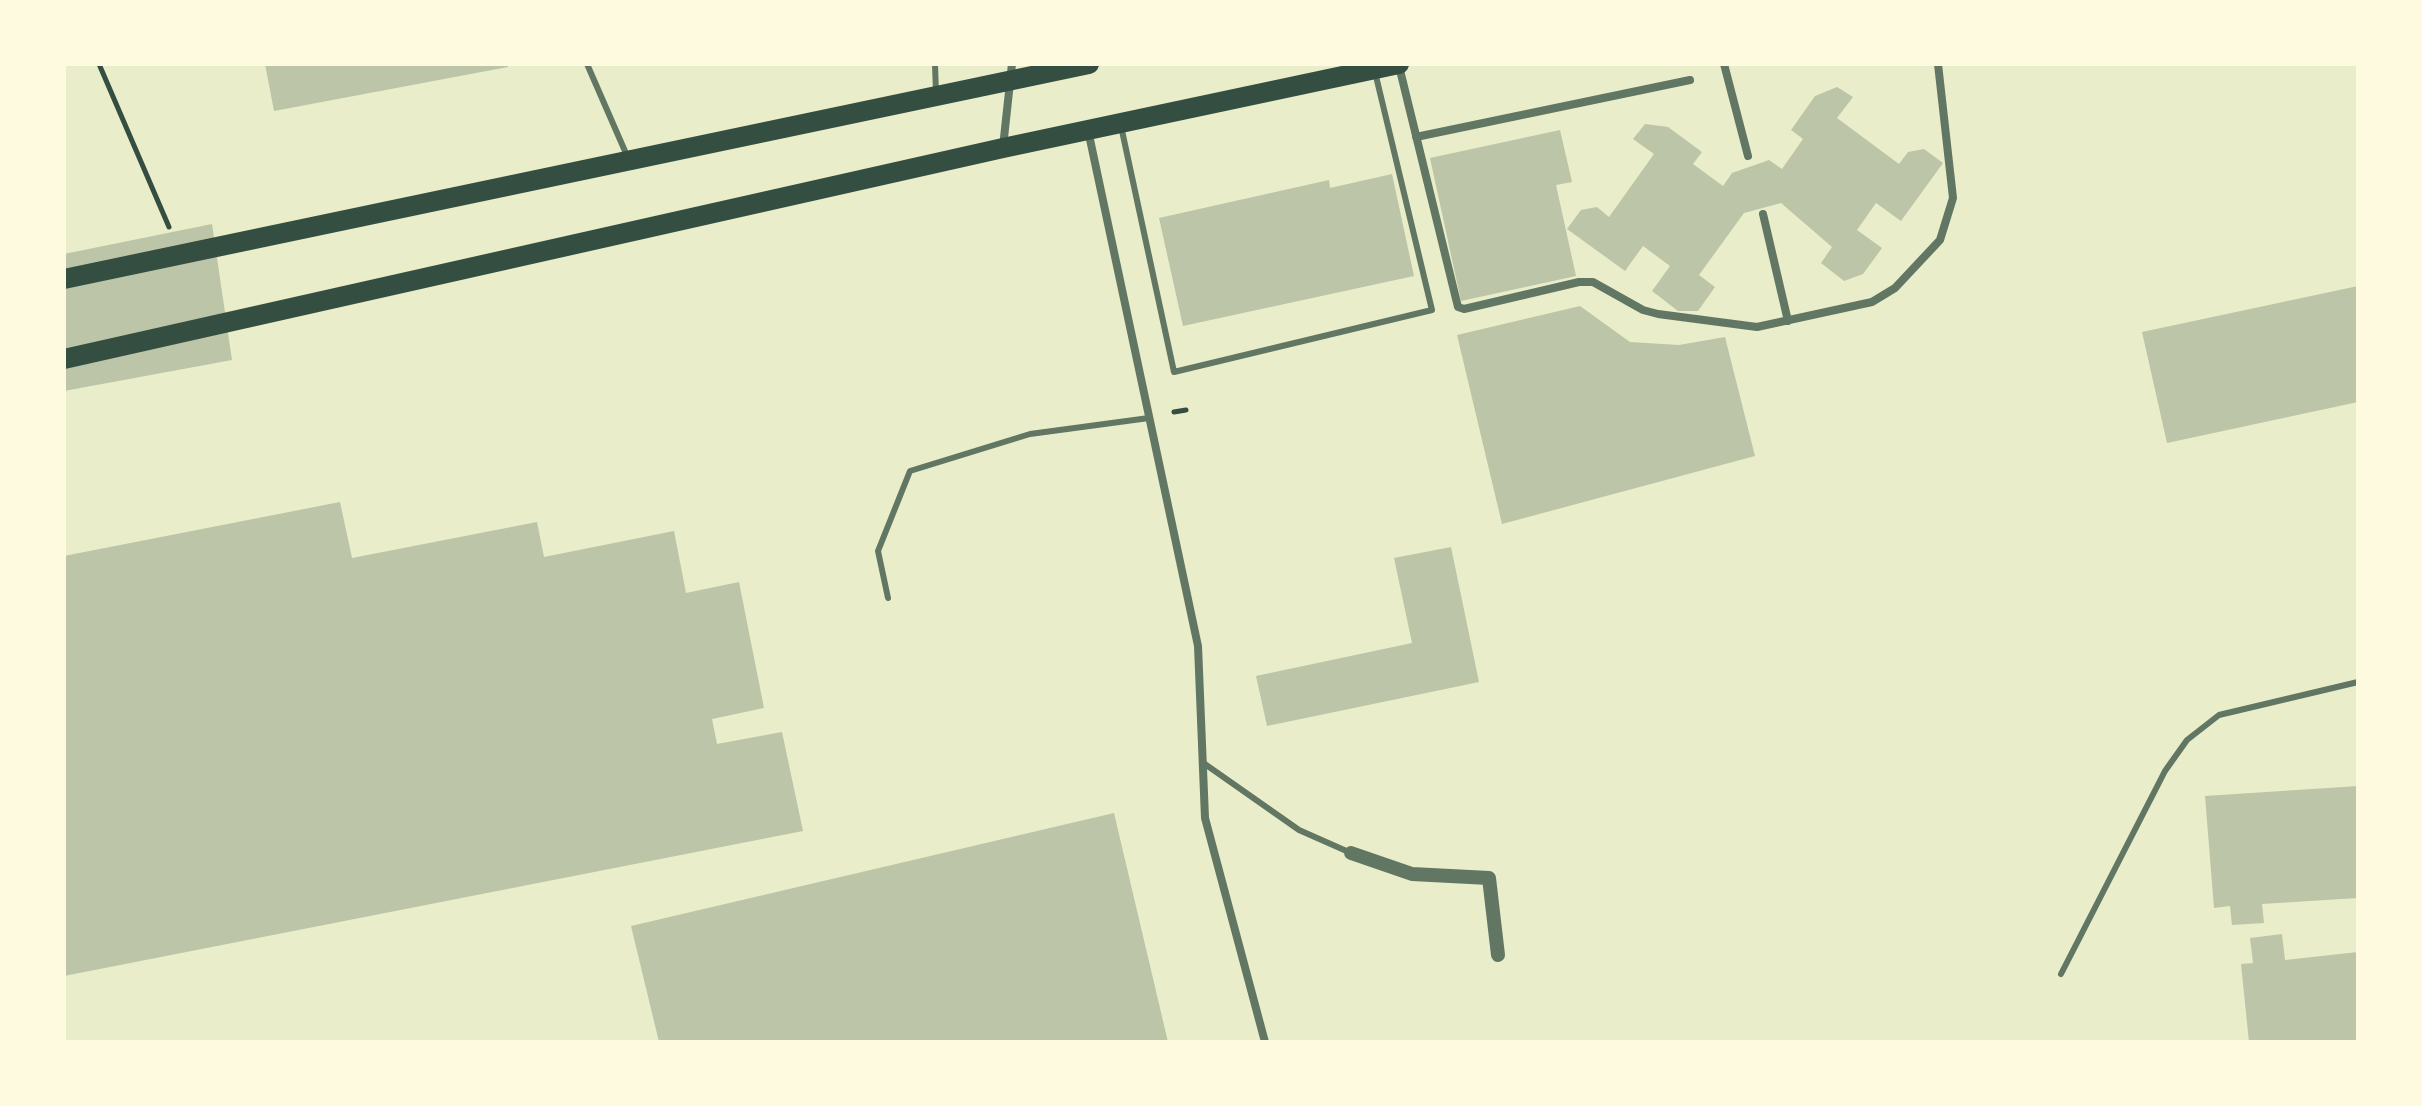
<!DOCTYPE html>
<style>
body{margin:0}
#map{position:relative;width:2422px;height:1106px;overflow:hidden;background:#e9edc9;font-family:"Golos Text",sans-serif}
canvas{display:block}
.frame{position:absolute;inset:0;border:66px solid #fefae0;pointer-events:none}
</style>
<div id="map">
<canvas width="2422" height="1106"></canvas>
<div class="frame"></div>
</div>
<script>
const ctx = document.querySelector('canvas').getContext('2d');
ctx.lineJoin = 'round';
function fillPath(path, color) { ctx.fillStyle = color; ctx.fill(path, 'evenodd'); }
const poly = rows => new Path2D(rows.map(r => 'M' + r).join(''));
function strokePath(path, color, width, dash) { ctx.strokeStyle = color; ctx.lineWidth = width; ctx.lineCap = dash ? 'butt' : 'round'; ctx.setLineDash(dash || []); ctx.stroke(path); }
const building = poly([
 [265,64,507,64,508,67,274,111],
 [1837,87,1853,97,1837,118,1899,164,1908,152,1924,149,1943,163,1901,221,1876,203,1857,230,1882,248,1863,274,1844,281,1821,263,1832,247,1781,203,1744,213,1699,275,1715,287,1698,311,1678,311,1652,291,1670,266,1643,246,1625,271,1567,229,1581,210,1597,207,1609,217,1654,154,1633,139,1645,124,1668,127,1702,152,1693,164,1723,186,1732,173,1769,160,1782,169,1803,139,1791,130,1815,96],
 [1560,130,1572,182,1556,185,1576,276,1461,301,1430,158],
 [1392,174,1414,276,1183,326,1159,218,1329,180,1330,188],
 [212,224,232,360,64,391,64,254],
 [2358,286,2358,402,2167,443,2142,332],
 [1580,306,1630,342,1679,345,1725,337,1755,456,1502,524,1457,335],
 [340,502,352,558,537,522,544,557,674,531,686,593,739,582,764,708,712,719,717,744,782,732,803,831,64,976,64,556],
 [1451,547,1479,682,1267,726,1256,676,1412,643,1394,558],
 [2358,786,2358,898,2262,904,2264,923,2232,925,2230,906,2214,908,2205,796],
 [1114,813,1168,1042,659,1042,631,926],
 [2282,934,2285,960,2358,952,2358,1042,2249,1042,2241,964,2253,963,2250,938]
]);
const path = poly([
 [99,64,169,227],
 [1174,412,1186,410]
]);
const service = poly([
 [587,64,628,158],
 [935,64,936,93],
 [1121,126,1174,372,1432,310,1375,72],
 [888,598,878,551,910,471,1030,434,1149,418],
 [1202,762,1299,830,1351,853],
 [2061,974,2165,771,2187,740,2219,715,2358,682]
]);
const minor = poly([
 [1724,64,1748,156],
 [1399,66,1458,307,1464,309,1579,282,1593,282,1643,310,1658,314,1757,327,1872,302,1895,288,1940,240,1953,198,1938,64],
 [1088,130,1198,646,1205,818,1265,1042],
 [1416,137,1690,80],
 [1003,147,1012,64],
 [1763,214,1788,321]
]);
const tertiary = poly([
 [1351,853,1412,874,1489,878,1498,955]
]);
const primary = poly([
 [64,279,1089,64],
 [64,359,1003,148,1399,64]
]);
fillPath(building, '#bcc5a7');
strokePath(path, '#344e41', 5);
strokePath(service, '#617663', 6);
strokePath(minor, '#617663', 8);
strokePath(tertiary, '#617663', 14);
strokePath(primary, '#344e41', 20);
</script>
